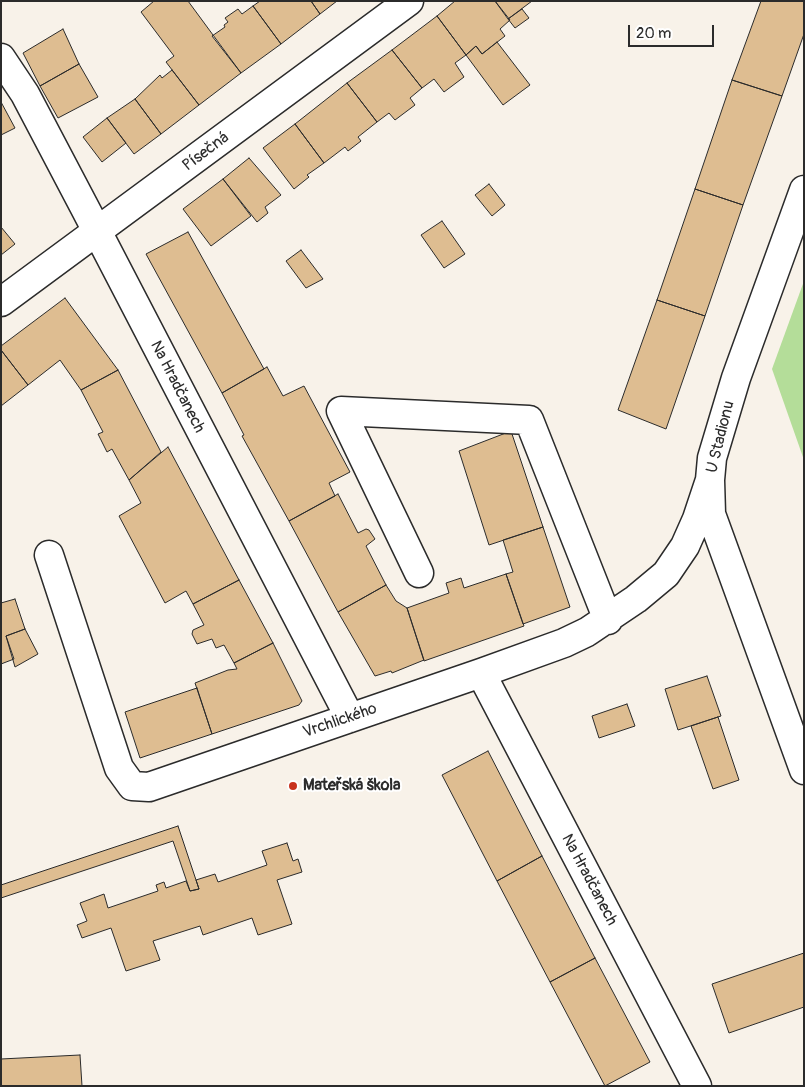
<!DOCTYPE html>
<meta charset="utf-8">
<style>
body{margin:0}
#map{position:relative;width:805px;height:1087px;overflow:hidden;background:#f8f2e9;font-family:Pangolin,sans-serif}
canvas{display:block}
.frame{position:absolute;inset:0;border:2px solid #2b2b2b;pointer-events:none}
.scale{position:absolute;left:628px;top:25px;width:86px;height:22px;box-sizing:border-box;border:2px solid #2b2b2b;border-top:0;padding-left:6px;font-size:15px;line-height:18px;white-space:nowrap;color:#2b2b2b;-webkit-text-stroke:4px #fff;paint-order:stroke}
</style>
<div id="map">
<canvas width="805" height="1087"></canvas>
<div class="frame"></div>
<div class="scale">20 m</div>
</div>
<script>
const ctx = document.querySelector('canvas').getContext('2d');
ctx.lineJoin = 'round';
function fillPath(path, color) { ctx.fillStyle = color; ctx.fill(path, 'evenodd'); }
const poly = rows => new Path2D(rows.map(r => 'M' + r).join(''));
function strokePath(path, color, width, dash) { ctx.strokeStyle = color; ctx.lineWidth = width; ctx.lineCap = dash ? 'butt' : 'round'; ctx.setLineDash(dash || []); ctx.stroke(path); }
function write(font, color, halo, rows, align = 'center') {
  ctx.font = font + ' Pangolin,sans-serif'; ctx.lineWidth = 4; ctx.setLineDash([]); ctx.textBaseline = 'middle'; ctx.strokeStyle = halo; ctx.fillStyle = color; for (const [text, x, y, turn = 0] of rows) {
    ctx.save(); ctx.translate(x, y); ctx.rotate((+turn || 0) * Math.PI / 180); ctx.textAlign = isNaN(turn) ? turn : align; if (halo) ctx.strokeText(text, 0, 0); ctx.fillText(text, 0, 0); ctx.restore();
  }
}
const green = poly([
 [804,281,804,460,772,369]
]);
const building = poly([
 [154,1,188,1,241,73,199,105,166,62,174,56,141,12,154,1],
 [260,1,311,1,320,14,281,44,253,6,260,1],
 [311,1,337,1,320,14,311,1],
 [455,1,495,1,510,20,500,29,505,36,482,54,476,46,466,55,437,16,455,1],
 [495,1,532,1,508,19,495,1],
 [761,1,804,1,804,34,782,96,732,80,761,1],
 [253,6,281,44,241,73,212,36,225,27,224,25,228,22,225,18,238,9,242,14,253,6],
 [522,9,529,18,515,28,508,19,522,9],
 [437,16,466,55,455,63,464,77,444,92,434,79,422,88,392,50,437,16],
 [63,29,79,64,40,86,23,53,63,29],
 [497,42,530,85,503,105,466,55,476,46,482,54,497,42],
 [392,50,422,88,410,98,415,105,395,120,389,113,377,122,347,83,392,50],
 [79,64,98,97,58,118,40,86,79,64],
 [172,70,199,105,161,134,135,99,160,75,162,78,172,70],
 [732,80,782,96,743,205,695,189,732,80],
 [347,83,377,122,358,137,361,141,348,151,345,147,324,163,295,124,347,83],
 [135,99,161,134,134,154,107,118,135,99],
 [1,102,15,128,1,135,1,102],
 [107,118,126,143,102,162,83,137,107,118],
 [295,124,324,163,307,175,309,177,294,189,263,148,295,124],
 [249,158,281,195,265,207,268,213,257,222,223,179,249,158],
 [223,179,251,216,211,246,183,209,223,179],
 [489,184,505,205,492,216,475,195,489,184],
 [695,189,743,205,705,316,657,300,695,189],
 [442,221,465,254,444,268,421,235,442,221],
 [1,227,15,244,1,255,1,227],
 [188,232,264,369,222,393,146,254,188,232],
 [301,250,323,279,306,288,286,261,301,250],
 [65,298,118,370,81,390,60,360,28,385,1,350,1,346,65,298],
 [657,300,705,316,666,429,618,410,657,300],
 [1,350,28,385,1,406,1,350],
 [267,367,283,396,304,386,350,472,329,483,335,496,289,521,242,436,244,435,222,393,267,367],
 [118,370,161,452,129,480,112,449,107,452,98,434,103,432,81,390,118,370],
 [511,431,543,527,489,545,459,451,511,431],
 [168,447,239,580,193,604,186,591,165,603,119,516,141,503,129,480,168,447],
 [338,494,358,533,366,529,369,530,375,539,366,546,386,585,338,612,289,521,338,494],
 [543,527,570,607,523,624,506,574,513,572,503,540,543,527],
 [506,574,524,626,424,661,407,608,449,593,446,583,461,578,464,588,506,574],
 [239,580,273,643,234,663,224,645,216,648,212,639,197,644,192,634,193,630,204,625,193,604,239,580],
 [386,585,396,601,407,608,424,660,392,673,391,671,375,676,338,612,386,585],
 [15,599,25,629,6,636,14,659,1,664,1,603,15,599],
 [25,629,38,654,15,667,6,636,25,629],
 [273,643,302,701,299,705,212,734,195,683,228,670,237,669,234,663,273,643],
 [707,676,721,716,678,730,665,689,707,676],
 [197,688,212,734,140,758,125,712,197,688],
 [627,704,635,726,599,738,592,716,627,704],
 [718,717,739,780,713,789,691,726,718,717],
 [488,751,542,856,497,881,442,775,488,751],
 [178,826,199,889,190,891,173,841,1,898,1,885,178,826],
 [287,843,293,861,298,859,302,872,277,880,292,924,258,935,252,918,203,935,200,926,153,941,160,960,126,971,111,928,82,938,77,925,87,921,80,903,104,894,108,908,158,891,156,885,164,882,166,888,186,881,190,891,199,889,196,880,215,874,218,882,267,865,262,851,287,843],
 [542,856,595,958,550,982,497,881,542,856],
 [804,953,804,1007,729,1033,712,984,804,953],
 [595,958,650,1062,605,1086,550,982,595,958],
 [80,1055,82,1086,1,1086,1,1059,80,1055]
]);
const minor = poly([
 [1,58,25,94,86,210,350,718],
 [804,190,736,378,712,458,710,480,711,514,804,770],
 [1,302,409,1],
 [49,555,119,768,132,786,149,787,481,673,564,643,587,632,636,599,666,574,685,546,697,519,710,480],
 [419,573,341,411,529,420,608,620],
 [481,673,697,1086]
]);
const markers = [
 [293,786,5,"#c8321e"]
];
const streetNames = [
 ["Písečná",206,152,-37],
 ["Na Hradčanech",177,387,63],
 ["U Stadionu",721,437,-76],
 ["Vrchlického",340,721,-19],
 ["Na Hradčanech",589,880,62]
];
const poiNames = [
 ["Mateřská škola",303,786]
];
fillPath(green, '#b4dd99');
fillPath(building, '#debd91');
strokePath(building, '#2b2b2b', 1);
strokePath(minor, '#2b2b2b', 31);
strokePath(minor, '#fff', 28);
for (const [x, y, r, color] of markers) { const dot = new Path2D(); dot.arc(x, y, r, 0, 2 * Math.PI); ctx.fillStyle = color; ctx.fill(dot); strokePath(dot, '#fff', 2); }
write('16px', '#2b2b2b', '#fff', streetNames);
write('bold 16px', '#2b2b2b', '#fff', poiNames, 'left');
</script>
